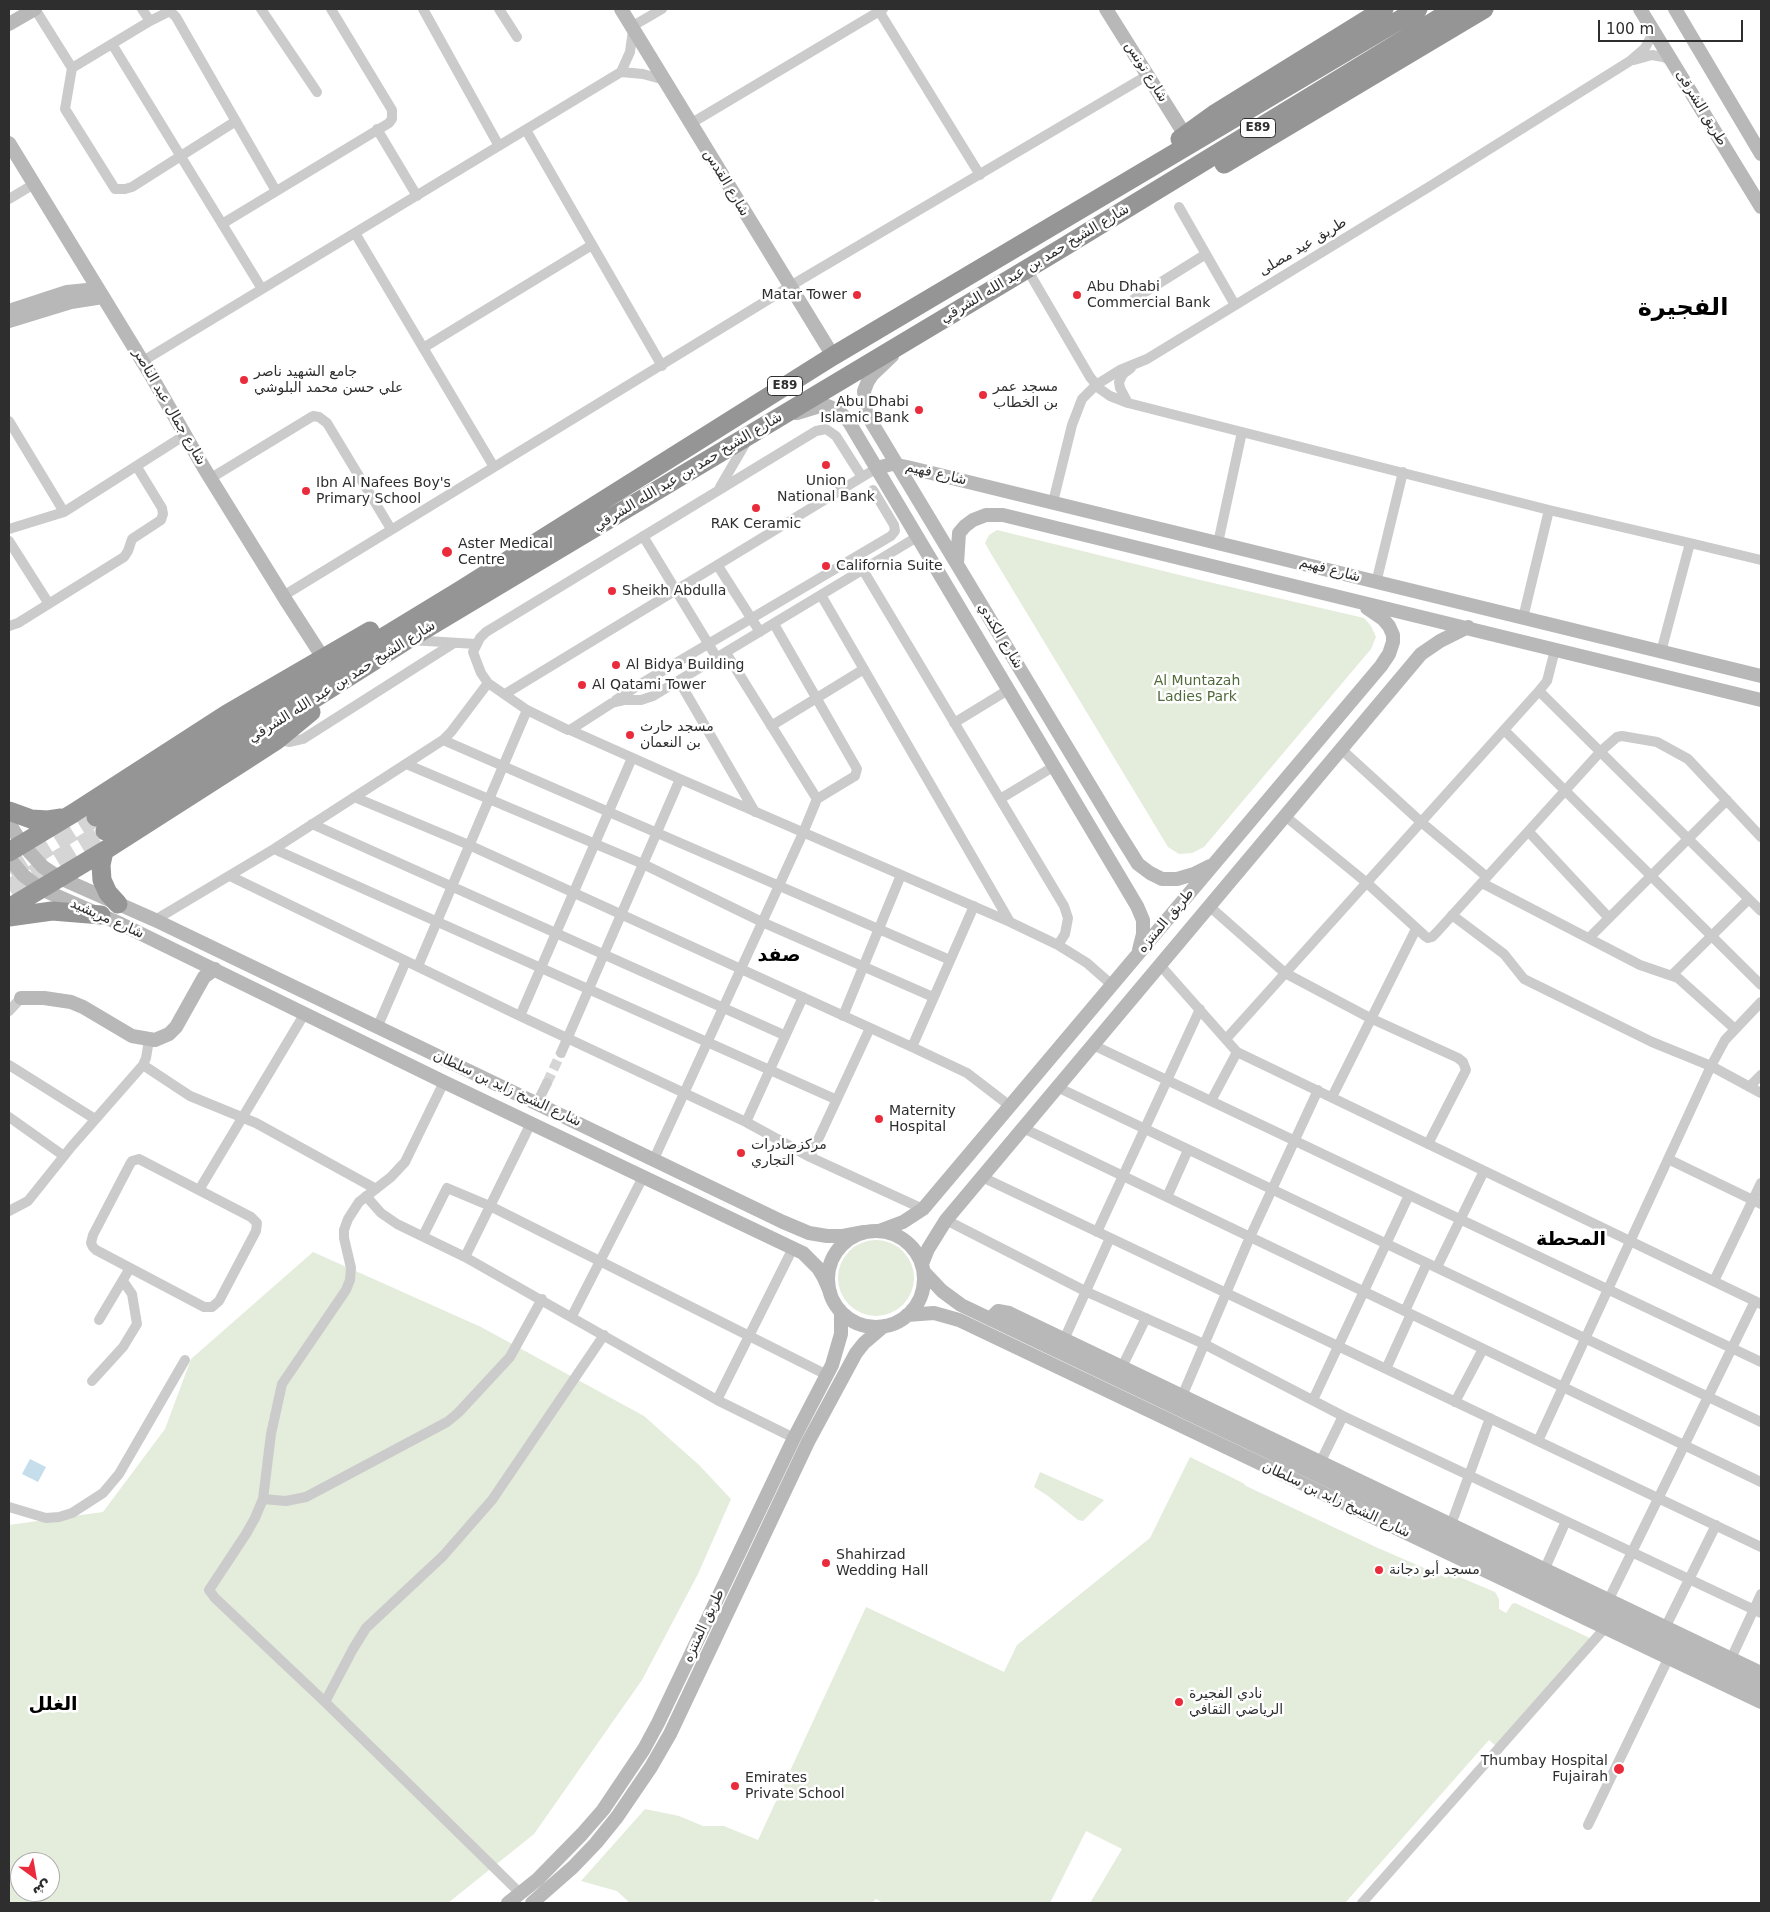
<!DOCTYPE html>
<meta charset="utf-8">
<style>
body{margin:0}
#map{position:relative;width:1770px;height:1912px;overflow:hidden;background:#fff;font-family:"DejaVu Sans",Cairo,sans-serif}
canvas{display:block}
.frame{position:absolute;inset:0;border:10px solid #2e2e2e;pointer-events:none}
.north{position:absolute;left:10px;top:1852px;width:50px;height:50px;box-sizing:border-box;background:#fff;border:1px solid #ababab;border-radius:50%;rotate:148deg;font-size:14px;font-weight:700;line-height:20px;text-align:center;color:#2e2e2e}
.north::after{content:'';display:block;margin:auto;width:18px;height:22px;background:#e92b3b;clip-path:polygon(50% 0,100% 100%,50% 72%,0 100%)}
.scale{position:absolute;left:1598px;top:20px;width:145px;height:22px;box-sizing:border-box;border:2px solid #2e2e2e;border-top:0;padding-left:6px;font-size:15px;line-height:18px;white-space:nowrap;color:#2e2e2e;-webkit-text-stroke:4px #fff;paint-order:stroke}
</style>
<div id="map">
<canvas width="1770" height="1912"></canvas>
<div class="frame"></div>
<div class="north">ش</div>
<div class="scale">100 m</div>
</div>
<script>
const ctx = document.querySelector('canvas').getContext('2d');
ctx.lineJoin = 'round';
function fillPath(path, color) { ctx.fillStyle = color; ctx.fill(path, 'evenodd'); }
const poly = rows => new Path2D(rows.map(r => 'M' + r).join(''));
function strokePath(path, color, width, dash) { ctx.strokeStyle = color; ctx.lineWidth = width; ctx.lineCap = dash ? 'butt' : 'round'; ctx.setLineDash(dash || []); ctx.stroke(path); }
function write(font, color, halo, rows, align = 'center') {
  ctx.font = font + ' "DejaVu Sans",Cairo,sans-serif'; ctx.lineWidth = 5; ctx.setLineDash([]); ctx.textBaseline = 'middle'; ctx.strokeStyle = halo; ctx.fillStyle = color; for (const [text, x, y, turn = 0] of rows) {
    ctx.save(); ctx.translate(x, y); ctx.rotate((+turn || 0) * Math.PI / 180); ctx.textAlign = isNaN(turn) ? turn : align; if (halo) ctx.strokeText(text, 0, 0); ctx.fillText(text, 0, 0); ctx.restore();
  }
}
const green = poly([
 [997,530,1196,579,1364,618,1371,626,1376,637,1371,649,1204,847,1192,853,1179,854,1168,847,990,552,985,543,989,535],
 '838 1278a38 38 0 1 1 76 0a38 38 0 1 1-76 0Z',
 [313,1252,481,1327,644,1416,699,1465,731,1499,698,1574,642,1680,534,1834,448,1903,9,1903,9,1525,103,1512,165,1429,191,1359],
 [20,1862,50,1862,50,1892,20,1892],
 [1190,1457,1243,1483,1246,1486,1378,1548,1447,1578,1450,1573,1495,1592,1499,1599,1499,1609,1506,1613,1512,1604,1515,1603,1592,1639,1497,1747,1489,1740,1345,1903,1090,1903,1122,1849,1086,1831,1050,1903,883,1903,876,1899,872,1903,630,1903,617,1891,581,1881,645,1809,679,1816,703,1826,724,1826,758,1840,866,1607,1004,1672,1017,1645,1150,1538],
 [1040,1472,1104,1500,1083,1521,1078,1520,1048,1496,1034,1487]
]);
const water = poly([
 [30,1459,46,1467,38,1482,22,1474]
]);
const streetTunnel = poly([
 [547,1083,561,1053]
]);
const highwayTunnel = poly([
 [9,871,96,817],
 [9,889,105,831]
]);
const street = poly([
 [35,9,72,68,65,109,115,189,125,189,132,187,236,121],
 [142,9,150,21],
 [261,9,317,92],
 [423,9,499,146],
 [499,9,517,37],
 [879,11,980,175],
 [631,27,662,9],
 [112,44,262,289],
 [1634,60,1652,55,1663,57,1672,61],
 [72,68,150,21,170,11,176,17,276,191],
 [621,72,643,74,665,80],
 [690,124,883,9],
 [377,129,417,196],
 [526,130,662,366],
 [9,199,34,184],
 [1179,207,1235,305],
 [222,224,389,123,392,119,392,110,331,9],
 [355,233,494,467],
 [1027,269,1090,377,1100,389,1110,396,1128,403,1242,432,1549,510],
 [1134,299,1206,254],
 [423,348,592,245],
 [143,361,621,72,630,52,633,30],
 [1128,403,1120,388,1119,382,1123,374,1131,368],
 [9,421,64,512],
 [862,477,836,436,826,429,816,431,486,632,480,638,473,652,481,673,488,683,527,710,568,730,570,730,680,779,1010,922,1058,945,1087,963,1112,985],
 [211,478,313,416,319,417,327,423,391,529],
 [720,487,748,439],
 [1053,502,1072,425,1082,399,1096,385,1120,370,1147,359,1432,185,1630,61,1645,48,1654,31],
 [9,529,64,512,185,435],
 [643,536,717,658],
 [9,541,49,604],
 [1218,543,1242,432],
 [718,566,760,632],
 [863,570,1064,906,1068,918,1065,934,1058,945],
 [1376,583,1403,472],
 [821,595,1010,922],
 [283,596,802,279,1148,75],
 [1523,618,1549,510,1690,543],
 [9,626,18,623,124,557,128,551,132,539,161,520,163,514,162,508,137,467],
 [410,640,476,644],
 [1661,652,1690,543,1761,560],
 [726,653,817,799],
 [679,681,755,812],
 [1539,691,1761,911],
 [505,694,877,468],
 [616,700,637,686,891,536,895,531,894,525,873,490],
 [954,723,1008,690],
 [771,726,864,669],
 [570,730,612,703,625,700,641,700,653,696,917,537],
 [1504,730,1761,985],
 [278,740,290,742,303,739,454,643],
 [443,740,950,960],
 [1341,749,1421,822,1487,877],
 [406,764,643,864,762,922,933,997],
 [354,797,469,845,912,1047,967,1073,1010,1106],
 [1000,799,1053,767],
 [1285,816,1367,883,1425,936,1428,938,1432,937,1437,932,1601,751,1617,737,1622,736,1657,742,1688,759,1761,837],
 [312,824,784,1035],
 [1529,832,1609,918],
 [274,849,835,1099],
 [230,876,520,1016,746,1122,810,1157,923,1209],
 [1482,883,1640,965,1678,978,1735,1029],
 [1209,906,1285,973,1370,1018,1458,1058,1463,1062,1466,1070,1428,1144],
 [1452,915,1504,954,1524,979,1652,1042,1711,1066,1761,1093],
 [155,920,274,849,443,740,451,732,488,683],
 [1589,938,1727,800],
 [1160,965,1237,1052,1761,1304],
 [418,966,527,710],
 [1672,975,1749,899],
 [9,1011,21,998],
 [520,1016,632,758],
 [843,1016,901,875],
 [377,1028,406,961],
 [1226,1039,1539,691,1547,681,1555,650],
 [1093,1045,1761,1362],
 [912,1047,974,906],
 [561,1053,680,779],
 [9,1065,95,1119],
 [143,1065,190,1096,256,1123,376,1189],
 [1057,1087,1761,1422],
 [1749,1087,1761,1075],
 [1332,1097,1416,929],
 [1211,1101,1237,1052],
 [537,1103,547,1083],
 [9,1117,64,1156],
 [746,1122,803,997],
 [1023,1128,1761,1482],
 [810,1157,870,1028],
 [139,1159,251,1217,257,1223,256,1231,219,1301,212,1307,204,1307,96,1250,93,1247,91,1243,93,1235,130,1164,132,1161,139,1159],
 [654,1159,803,833,817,799,855,776,857,769,774,624],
 [1668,1159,1761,1204],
 [982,1177,1761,1547],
 [199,1190,305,1013],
 [366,1196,381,1213,397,1224,465,1257,717,1400,794,1438],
 [1167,1197,1188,1150],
 [9,1211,28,1201,72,1146,143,1065,146,1058,149,1040],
 [946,1220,1087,1292,1204,1344,1343,1416,1761,1613],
 [1097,1232,1200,1009],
 [423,1236,447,1188,490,1206,827,1375],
 [465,1257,531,1123],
 [1437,1267,1484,1171],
 [1714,1281,1761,1183],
 [1405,1311,1427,1263],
 [572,1316,643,1177],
 [99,1320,130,1268],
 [1062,1344,1110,1238],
 [1386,1369,1411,1314],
 [1119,1373,1146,1318],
 [92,1381,123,1347,137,1324,132,1294,123,1281],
 [717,1400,793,1248],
 [1313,1400,1409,1195],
 [1180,1401,1250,1237,1318,1090],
 [1455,1402,1483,1349],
 [1538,1441,1711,1066,1725,1040,1761,1002],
 [1318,1467,1343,1416],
 [263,1499,271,1434,282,1384,346,1290,350,1280,351,1268,344,1238,344,1230,348,1219,359,1202,391,1177,405,1162,444,1082],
 [9,1507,46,1518,59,1517,72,1513,103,1493,119,1474,185,1360],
 [1449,1530,1490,1418],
 [1542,1575,1566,1521],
 [1606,1605,1755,1301],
 [1663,1632,1716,1525],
 [1729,1663,1761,1594],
 [325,1702,353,1649,366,1628,443,1556,492,1500,604,1335],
 [1588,1825,1668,1659],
 [521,1894,325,1702,215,1598,209,1590,246,1534,255,1518,263,1499,286,1501,306,1497,447,1422,458,1413,510,1357,542,1299],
 [1362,1903,1605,1628]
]);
const secondary = poly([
 [621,9,833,356],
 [1106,9,1185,135],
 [1640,9,1761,207],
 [1675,9,1761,154],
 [9,24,35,9],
 [9,143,149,372,204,468,287,602,327,664],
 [9,311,67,292,97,289],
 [9,321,71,302,103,297],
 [892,356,872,375,868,381,864,391,866,413,1115,827,1138,864,1150,873,1162,879,1177,879,1194,874,1210,866],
 [797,413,820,406,828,406,839,411,849,422,1137,906,1143,920,1143,934,1139,950],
 [877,468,892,464,907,467,1761,676],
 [957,564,959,533,965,526,973,520,986,515,1003,515,1761,700],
 [9,823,22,844,43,867,60,878,155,920,783,1222,809,1233,827,1236,843,1236,864,1232],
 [9,858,23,875,41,889,121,924,444,1082,803,1253,818,1268,824,1278,830,1292],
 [21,998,44,998,71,1002,83,1007,132,1036,155,1040,169,1034,176,1027,204,977,215,969],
 [879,1231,903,1222,923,1209,1381,666,1389,654,1393,642,1393,635,1389,626,1383,619,1367,608],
 '828 1279a48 48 0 1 1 96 0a48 48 0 1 1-96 0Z',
 [922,1264,928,1249,946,1220,1421,654,1440,641,1468,627],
 [924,1272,942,1291,961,1305,1761,1687],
 [907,1315,934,1313,959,1320,1761,1702],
 [990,1319,998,1311,1009,1313,1761,1673],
 [508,1903,538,1879,582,1834,603,1810,644,1749,658,1723,794,1438,832,1365,841,1334,841,1312],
 [532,1903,573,1867,596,1843,617,1817,651,1767,670,1734,808,1442,856,1353,864,1343,884,1326]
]);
const highway = poly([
 [1180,139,1216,113,1384,9],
 [1224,164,1484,9],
 [9,811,31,819,48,820,61,818],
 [96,817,331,669,459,591,833,356,1418,9],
 [105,831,407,640,1062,248,1454,9],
 [104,851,101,865,102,880,108,893,118,904],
 [9,852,72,814,227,714,370,631],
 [9,908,104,851,240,764,277,740,311,712],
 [9,917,52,911,101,915]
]);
const markers = [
 [857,295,5,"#e92b3b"],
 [1077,295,5,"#e92b3b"],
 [244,380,5,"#e92b3b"],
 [983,395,5,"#e92b3b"],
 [919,410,5,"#e92b3b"],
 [826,465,5,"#e92b3b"],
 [306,491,5,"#e92b3b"],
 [756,508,5,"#e92b3b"],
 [447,552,6,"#e92b3b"],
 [826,566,5,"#e92b3b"],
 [612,591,5,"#e92b3b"],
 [616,665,5,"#e92b3b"],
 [582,685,5,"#e92b3b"],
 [630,735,5,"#e92b3b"],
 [879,1119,5,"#e92b3b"],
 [741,1153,5,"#e92b3b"],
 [826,1563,5,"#e92b3b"],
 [1379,1570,5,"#e92b3b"],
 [1179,1702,5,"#e92b3b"],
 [1619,1769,6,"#e92b3b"],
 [735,1786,5,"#e92b3b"]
];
const shields = [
 [1258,128,35],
 [785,386,35]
];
const shieldNames = [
 ["E89",1258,128],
 ["E89",785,386]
];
const streetNames = [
 ["شارع تونس",1146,72,58],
 ["طريق الشرقى",1701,108,59],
 ["شارع القدس",726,183,59],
 ["طريق عيد مصلى",1303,247,-31],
 ["شارع الشيخ حمد بن عبد الله الشرقي",1035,264,-31],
 ["شارع جمال عبد الناصر",169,407,60],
 ["شارع الشيخ حمد بن عبد الله الشرقي",688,472,-31],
 ["شارع فهيم",936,474,13],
 ["شارع فهيم",1330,570,15],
 ["شارع الكندي",1000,636,59],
 ["شارع الشيخ حمد بن عبد الله الشرقي",342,682,-32],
 ["شارع مريشيد",107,919,24],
 ["طريق المنتزه",1166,921,-50],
 ["شارع الشيخ زايد بن سلطان",507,1089,25],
 ["شارع الشيخ زايد بن سلطان",1336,1500,25],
 ["طريق المنتزه",704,1626,-65]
];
const poiNames = [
 ["Abu Dhabi",1087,287],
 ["Commercial Bank",1087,303],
 ["Matar Tower",847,295,"right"],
 ["جامع الشهيد ناصر",254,372],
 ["علي حسن محمد البلوشي",254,388],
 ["مسجد عمر",993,387],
 ["بن الخطاب",993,403],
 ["Abu Dhabi",909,402,"right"],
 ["Islamic Bank",909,418,"right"],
 ["Union",826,481,"center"],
 ["National Bank",826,497,"center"],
 ["Ibn Al Nafees Boy's",316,483],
 ["Primary School",316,499],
 ["RAK Ceramic",756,524,"center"],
 ["Aster Medical",458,544],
 ["Centre",458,560],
 ["California Suite",836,566],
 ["Sheikh Abdulla",622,591],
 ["Al Bidya Building",626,665],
 ["Al Qatami Tower",592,685],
 ["مسجد حارث",640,727],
 ["بن النعمان",640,743],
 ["Maternity",889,1111],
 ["Hospital",889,1127],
 ["مركزصادرات",751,1145],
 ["التجاري",751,1161],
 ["Shahirzad",836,1555],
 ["Wedding Hall",836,1571],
 ["مسجد أبو دجانة",1389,1570],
 ["نادي الفجيرة",1189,1694],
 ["الرياضي الثقافي",1189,1710],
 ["Thumbay Hospital",1608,1761,"right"],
 ["Fujairah",1608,1777,"right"],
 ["Emirates",745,1778],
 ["Private School",745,1794]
];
const parkNames = [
 ["Al Muntazah",1197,681],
 ["Ladies Park",1197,697]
];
const districtNames = [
 ["صفد",779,956],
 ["المحطة",1571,1240],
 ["الغلل",53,1705]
];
const townNames = [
 ["الفجيرة",1683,309]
];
fillPath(green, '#e4ecdb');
fillPath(water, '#c6deec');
strokePath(streetTunnel, '#d5d5d5', 10, [10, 5]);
strokePath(highwayTunnel, '#d5d5d5', 19, [19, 9]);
strokePath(street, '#cbcbcb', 10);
strokePath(secondary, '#b8b8b8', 14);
strokePath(highway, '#959595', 19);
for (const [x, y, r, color] of markers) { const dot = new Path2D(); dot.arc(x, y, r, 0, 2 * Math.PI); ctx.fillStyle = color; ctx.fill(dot); strokePath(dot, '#fff', 2); }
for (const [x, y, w] of shields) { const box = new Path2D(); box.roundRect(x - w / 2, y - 9.5, w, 19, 4); ctx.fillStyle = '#fff'; ctx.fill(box); strokePath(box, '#2e2e2e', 1); }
write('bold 12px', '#2e2e2e', null, shieldNames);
write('14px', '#2e2e2e', '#fff', streetNames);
write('14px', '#2e2e2e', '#fff', poiNames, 'left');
write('14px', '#516a3a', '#fff', parkNames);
write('bold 19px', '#000', '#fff', districtNames);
write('bold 24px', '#000', '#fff', townNames);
</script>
